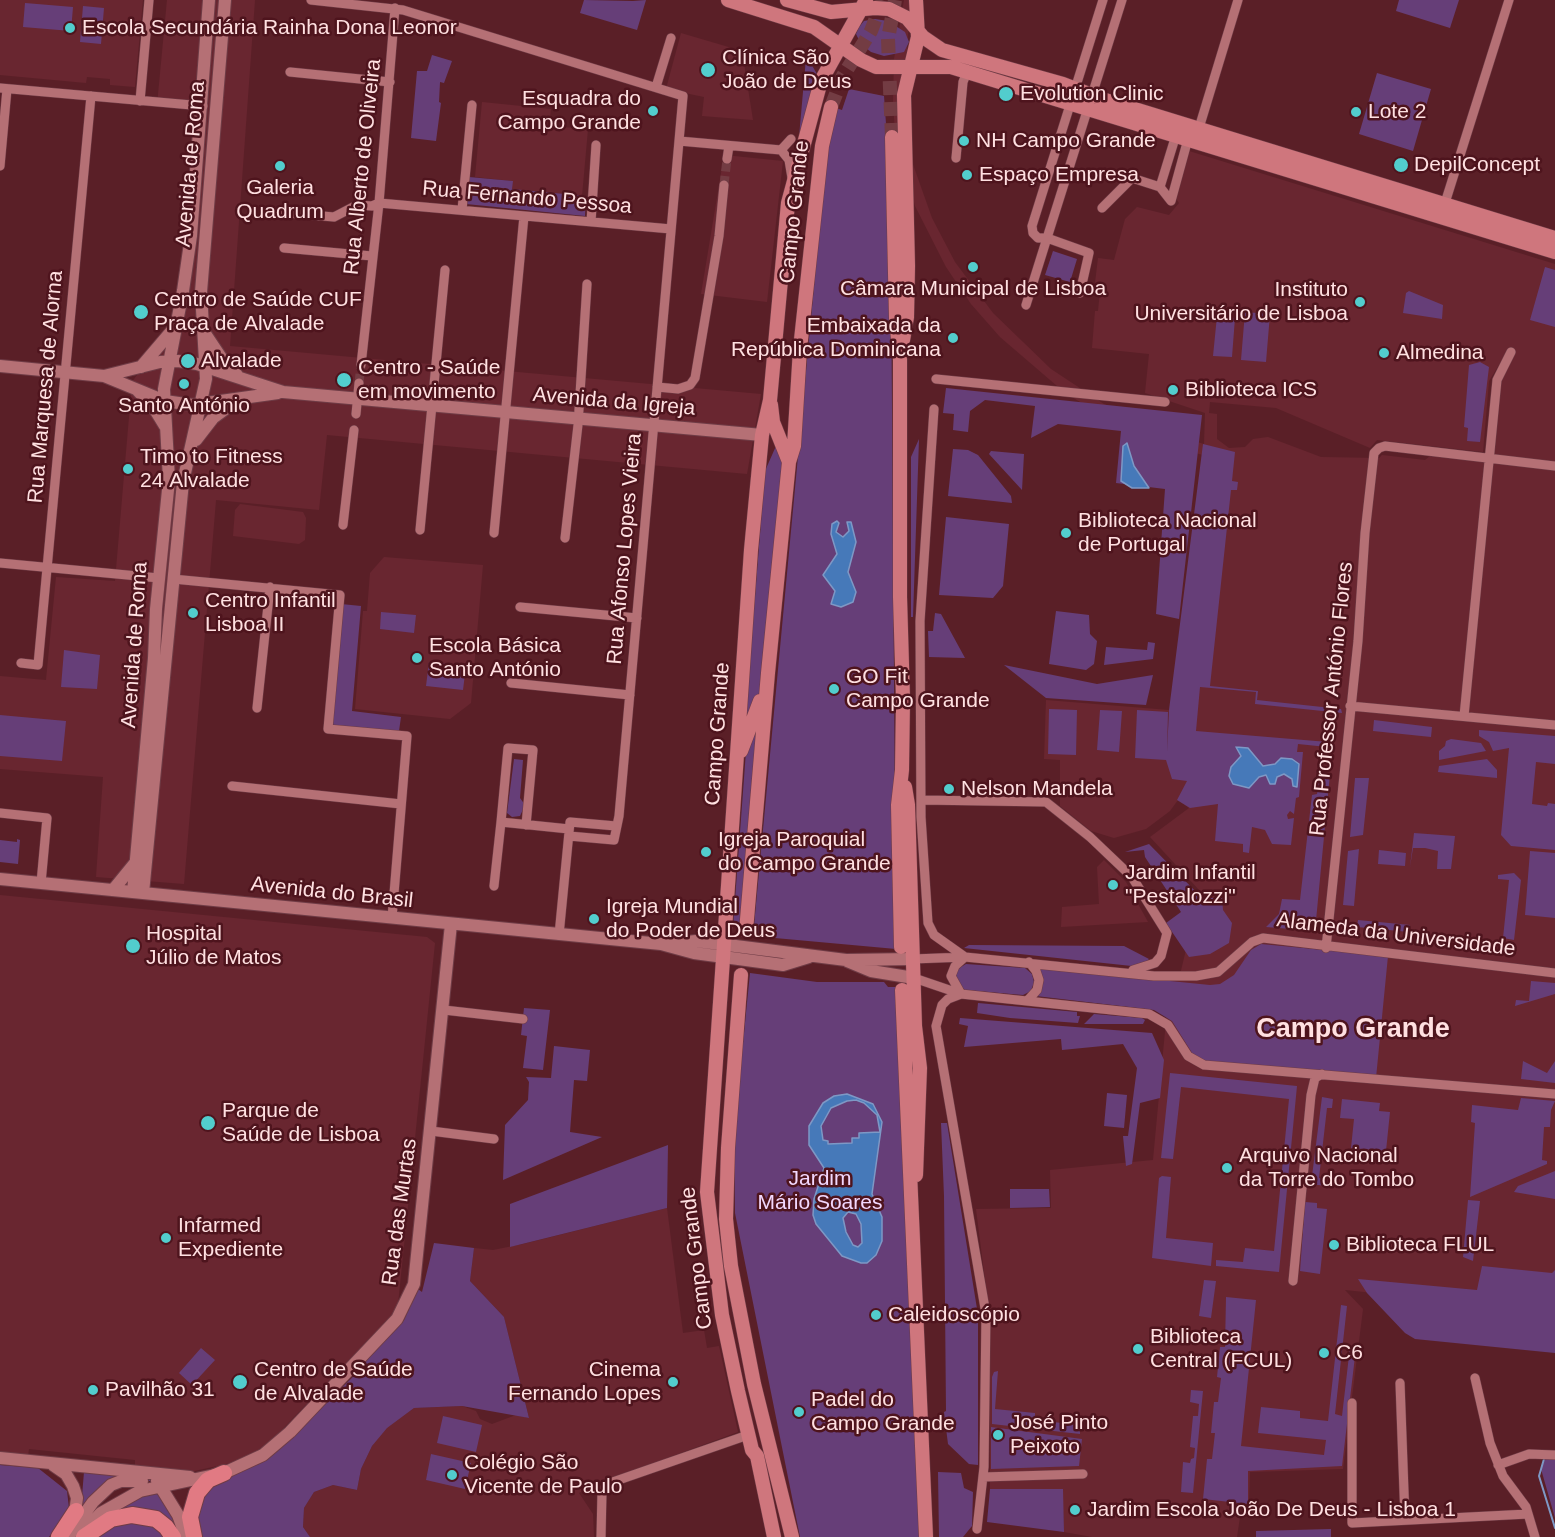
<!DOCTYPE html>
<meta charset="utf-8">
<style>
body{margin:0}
canvas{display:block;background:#5a1f27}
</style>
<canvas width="1555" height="1537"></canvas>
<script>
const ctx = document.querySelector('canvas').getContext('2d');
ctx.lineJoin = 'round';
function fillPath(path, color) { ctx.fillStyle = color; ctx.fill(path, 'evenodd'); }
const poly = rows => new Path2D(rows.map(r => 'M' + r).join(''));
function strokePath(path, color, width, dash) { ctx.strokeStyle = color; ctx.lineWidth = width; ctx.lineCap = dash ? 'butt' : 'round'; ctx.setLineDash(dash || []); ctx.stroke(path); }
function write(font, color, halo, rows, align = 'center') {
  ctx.font = font + ' Helvetica,sans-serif'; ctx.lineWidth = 5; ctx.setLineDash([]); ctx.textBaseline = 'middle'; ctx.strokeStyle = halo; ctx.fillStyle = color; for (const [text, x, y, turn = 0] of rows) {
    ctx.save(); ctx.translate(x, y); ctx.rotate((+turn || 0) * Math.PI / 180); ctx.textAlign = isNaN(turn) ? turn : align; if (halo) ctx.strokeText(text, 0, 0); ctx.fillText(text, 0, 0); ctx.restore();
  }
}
const built = poly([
 [0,0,143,0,135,87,110,85,110,79,87,77,86,83,0,75],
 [167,0,255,0,230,346,761,394,747,474,327,435,319,510,216,500,184,884,96,877,103,777,0,769,0,676,46,680,56,577,115,581,132,382,181,313,199,109,157,105],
 [904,0,915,0,908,34,904,95,910,156,932,218,955,262,993,313,1051,369,1104,404,1184,438,1204,444,1205,413,1145,393,1149,354,1092,348,1095,311,1098,311,1100,292,1094,291,1098,258,1114,260,1125,219,1137,207,1169,215,1179,203,1175,197,1189,151,1555,264,1555,1312,1345,1290,1363,1309,1343,1469,1250,1472,1249,1505,1242,1504,1237,1537,1092,1537,1064,1532,1062,1489,990,1489,989,1311,976,1209,1051,1208,1050,1170,1153,1160,1170,978,1179,979,1200,891,1150,837,1189,808,1178,800,1170,811,1146,829,1114,838,1091,831,1060,806,1060,760,1044,759,1046,700,1169,710,1166,762,1203,455,1180,449,1080,402,1064,392,1000,337,971,304,946,267,915,206,896,141,893,105,894,59],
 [1509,349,1502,372,1493,462,1430,456,1425,460,1382,455,1379,458,1321,457,1268,437,1253,439,1245,447,1229,448,1217,439,1217,414,1209,413,1210,402,1276,408,1370,448,1377,440,1483,452,1489,381],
 [681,33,742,51,753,120,702,116,704,97,666,89],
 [482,102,551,109,549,126,588,129,582,196,512,189,512,181,475,177],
 [724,155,783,161,767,302,701,294],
 [240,504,303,512,306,518,305,540,299,544,233,536,235,510],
 [384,557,483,565,471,703,450,719,355,709,363,611,367,611,370,573],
 [1104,860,1126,882,1148,922,1061,927,1062,907,1099,904,1097,867],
 [0,895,427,937,435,943,398,1304,393,1314,275,1437,257,1451,235,1462,190,1472,135,1467,135,1460,29,1449,28,1456,0,1453],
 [667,1208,683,1333,704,1330,707,1348,719,1346,738,1432,591,1486,579,1493,593,1514,594,1537,310,1537,303,1527,304,1508,314,1492,333,1485,357,1490,361,1469,372,1446,386,1428,414,1408,462,1406,476,1411,480,1419,492,1424,516,1415,529,1418,504,1317,470,1281,474,1248,493,1250,523,1244]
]);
const green = poly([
 [584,0,633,1,646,0,637,30,580,13],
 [1399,0,1459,0,1450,28,1396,11],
 [25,3,73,7,71,31,23,27],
 [83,6,104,8,101,44,80,42],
 [875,19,888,21,905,32,909,42,904,52,884,56,871,52,861,44,856,34,859,27,864,21],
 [432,55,452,61,444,83,440,82,439,102,441,103,436,141,411,138,417,71,427,71],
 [807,57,817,74,799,137,806,58],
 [1377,73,1431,89,1413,151,1359,134],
 [849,89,884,96,887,138,891,274,896,949,753,936,827,147,836,108,842,110],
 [469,177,513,181,512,189,586,196,585,216,466,204],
 [1053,251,1077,259,1070,282,1045,275],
 [1545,267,1555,270,1555,327,1530,320],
 [1409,291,1443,305,1442,319,1403,313,1406,293],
 [1245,312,1270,314,1266,362,1241,360],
 [1217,316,1235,318,1232,357,1213,356],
 [1480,362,1489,367,1480,442,1467,441,1468,428,1464,427,1469,365],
 [946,388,1202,415,1179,619,1156,614,1165,489,1116,483,1121,431,1058,424,1031,438,1035,406,985,400,970,411,968,432,953,430,954,414,943,413],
 [919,439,913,617,911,617,911,457],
 [1203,444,1235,452,1232,481,1238,482,1237,490,1231,490,1210,686,1258,691,1257,700,1341,709,1342,713,1255,704,1256,692,1200,687,1196,731,1328,742,1327,747,1298,744,1297,752,1303,752,1299,797,1296,798,1294,814,1290,811,1287,815,1288,819,1294,818,1291,845,1272,844,1265,830,1252,827,1249,853,1243,852,1243,844,1215,841,1218,804,1190,808,1177,800,1187,781,1172,779,1166,760,1135,758,1137,710,1168,712,1167,752,1169,710],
 [776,446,783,464,761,686,757,705,745,721,765,471],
 [953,449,968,450,978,455,1011,496,1012,503,948,496],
 [991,451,1024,454,1022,490,989,454],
 [946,517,1009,524,1003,586,993,598,939,595],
 [341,604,361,606,352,711,401,717,399,731,331,725],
 [1056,611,1089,615,1090,634,1097,641,1094,664,1086,670,1049,664],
 [381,612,416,615,414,633,380,629],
 [935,613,941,614,965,658,929,657,928,631,933,631],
 [1148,642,1155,643,1153,659,1104,665,1106,647,1147,650],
 [64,650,100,655,97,689,61,687],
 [429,662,466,666,463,690,426,686],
 [1004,665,1097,684,1153,675,1146,705,1046,698],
 [1049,709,1077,710,1076,755,1048,754],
 [1100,710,1122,711,1119,752,1097,750],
 [0,715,66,721,62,761,0,756],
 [1374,720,1432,727,1431,737,1373,731],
 [758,724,741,927,733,927,746,751],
 [1479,730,1555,736,1555,764,1536,762,1532,804,1547,806,1548,803,1555,804,1555,850,1511,846,1501,835,1509,748,1493,751,1489,742,1479,736],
 [1451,739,1481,743,1486,751,1439,760,1439,751,1445,746,1446,741],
 [514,759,523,760,520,798,525,805,520,816,512,817,507,813],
 [1487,759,1497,770,1497,778,1438,772,1439,766],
 [1320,772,1330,774,1315,931,1266,927,1279,914,1282,899,1300,900,1312,795,1317,794],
 [1355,778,1369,778,1363,835,1350,837],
 [1414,833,1455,836,1451,869,1437,869,1438,851,1425,848,1413,848,1410,867],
 [17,839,20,840,18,864,0,862,0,840,17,842],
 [1149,844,1202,898,1222,898,1223,910,1232,923,1229,943,1210,954,1189,957,1166,923,1181,912,1145,857,1144,850,1125,852],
 [1359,849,1354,906,1343,905,1348,851],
 [1379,850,1406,853,1405,866,1378,864],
 [1530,851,1555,853,1555,918,1525,915],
 [1514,873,1521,880,1514,940,1503,938,1509,880,1498,879,1498,875],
 [1358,920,1410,925,1409,932,1357,927],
 [1261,944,1388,956,1376,1078,1205,1061,1192,1053,1172,1021,1154,1010,1036,996,1040,968,1210,985,1220,984,1234,975,1251,950],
 [969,945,1124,946,1149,959,1141,967,964,948],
 [966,964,1025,968,1032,974,1034,982,1031,991,1023,995,965,990,955,980,956,970],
 [750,973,817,982,884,982,888,987,898,987,919,1537,800,1537,735,1213,734,1133],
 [1531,981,1555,983,1555,994,1515,1006,1516,1000,1529,1001],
 [978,1003,1077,1012,1077,1016,1080,1016,1078,1023,1010,1018,977,1013],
 [524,1008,550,1010,543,1070,523,1068,527,1036,521,1035],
 [1094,1014,1142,1018,1145,1020,1143,1024,1084,1024],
 [960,1018,1152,1033,1164,1060,1160,1098,1140,1103,1132,1164,1126,1166,1123,1136,1128,1136,1137,1068,1123,1044,1062,1050,1061,1039,964,1047,968,1026,959,1024],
 [554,1046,590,1050,587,1081,574,1080,570,1132,602,1137,503,1180,505,1125,528,1100,529,1082,526,1077,551,1078],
 [1523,1061,1547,1073,1555,1061,1555,1083,1521,1079],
 [1170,1073,1297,1086,1279,1272,1216,1266,1216,1260,1243,1262,1245,1248,1274,1251,1289,1099,1181,1087,1173,1159,1161,1158],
 [1107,1093,1127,1095,1124,1128,1104,1126],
 [1322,1097,1333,1099,1332,1108,1327,1108,1319,1178,1327,1180,1326,1186,1311,1184],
 [1521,1098,1555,1101,1551,1110,1550,1127,1544,1127,1542,1160,1547,1161,1547,1164,1470,1197,1475,1123,1471,1122,1472,1105,1518,1110],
 [1342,1099,1380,1103,1379,1111,1390,1112,1386,1151,1351,1148,1354,1119,1340,1118],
 [941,1123,947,1123,978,1315,978,1465,969,1464,948,1444,944,1412,946,1411,944,1196],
 [668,1145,667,1208,510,1247,510,1204],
 [1555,1171,1555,1199,1514,1192,1518,1186],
 [1162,1176,1171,1177,1166,1238,1213,1243,1211,1266,1152,1258,1159,1178],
 [1010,1189,1049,1189,1050,1207,1010,1208],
 [1468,1200,1480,1201,1473,1261,1463,1257],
 [1305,1202,1317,1203,1317,1208,1327,1209,1320,1274,1300,1271],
 [434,1243,474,1248,470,1281,504,1317,529,1418,462,1406,414,1408,387,1428,372,1446,361,1469,357,1490,333,1485,314,1492,304,1508,303,1527,310,1537,199,1537,194,1514,210,1483,259,1464,276,1452,360,1370,358,1368,404,1320,418,1289,422,1292],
 [1482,1266,1552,1273,1555,1270,1555,1353,1415,1339,1405,1333,1367,1293,1358,1279,1477,1290],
 [1204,1280,1216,1281,1211,1318,1199,1316],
 [1226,1297,1256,1300,1241,1446,1324,1455,1326,1440,1258,1433,1261,1407,1300,1411,1300,1418,1328,1421,1341,1305,1347,1306,1335,1414,1342,1416,1350,1347,1356,1348,1342,1466,1248,1471,1248,1504,1203,1499,1207,1459,1212,1459,1215,1433,1211,1433,1214,1402,1218,1402,1221,1378,1217,1377,1220,1347,1225,1347],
 [201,1348,215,1360,192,1385,179,1373],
 [998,1371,995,1409,1035,1413,1035,1420,1080,1425,1080,1434,992,1424,992,1377,994,1372],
 [1191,1390,1203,1391,1193,1493,1181,1492,1183,1462,1190,1463,1191,1459,1194,1458,1195,1448,1190,1447,1193,1416,1198,1416,1199,1404,1190,1402],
 [443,1416,482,1425,476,1452,437,1443],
 [991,1427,1082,1439,1079,1466,991,1469],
 [431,1454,471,1463,465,1489,426,1480],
 [1546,1457,1555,1458,1555,1518,1541,1469],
 [0,1465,38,1468,67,1491,69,1508,49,1537,0,1537],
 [84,1472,154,1479,154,1482,135,1478,81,1508],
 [938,1472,961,1473,964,1488,973,1492,972,1526,963,1537,939,1537],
 [990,1489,1063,1489,1064,1532,987,1522],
 [156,1492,167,1507,182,1537,172,1528,109,1516,133,1500],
 [120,1520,150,1523,165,1537,90,1537],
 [1331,1529,1331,1537,1256,1537,1256,1531]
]);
const water = poly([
 [1127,443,1134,466,1149,488,1132,488,1121,481,1123,446,1127,443],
 [837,521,839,523,836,532,843,537,849,531,847,522,851,522,856,542,848,572,856,592,853,602,841,607,831,604,835,591,823,575,837,554,831,534,832,524,837,521],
 [1236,747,1248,748,1263,766,1275,764,1281,758,1292,759,1299,764,1297,787,1293,786,1292,779,1284,774,1277,777,1275,784,1270,784,1266,775,1259,777,1249,788,1233,784,1229,776,1231,767,1241,756,1236,747],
 [847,1094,873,1104,882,1122,872,1194,882,1217,882,1241,876,1255,867,1263,861,1263,842,1256,816,1224,813,1215,814,1199,824,1168,809,1145,809,1126,823,1103,834,1096,847,1094],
 [856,1100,864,1103,877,1115,880,1132,859,1133,859,1138,852,1138,852,1143,828,1144,828,1141,823,1140,821,1126,831,1108,847,1101,856,1100],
 [848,1212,856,1214,861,1224,862,1243,858,1247,853,1245,846,1232,843,1218,848,1212]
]);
const stream = poly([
 [1544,1459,1539,1476,1555,1528]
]);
const streetTunnel = poly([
 [724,185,727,159],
 [359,383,361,365]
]);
const primaryTunnel = poly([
 [831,107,843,76,871,31,883,0],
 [892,137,888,39,895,0]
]);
const street = poly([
 [311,0,403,10,683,96,619,816,614,840,569,836],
 [1103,0,1032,226,1033,233,1038,238,1047,238,1122,0],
 [290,72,390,82],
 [656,87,671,38],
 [0,88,203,106],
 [140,101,149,0],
 [1199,128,1238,0],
 [1176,135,1160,187,1171,201,1188,139],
 [679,141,781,150,789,160,792,178],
 [781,150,791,139],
 [956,158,963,82,967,72],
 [727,159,729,146],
 [0,166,7,89],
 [1445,203,1509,0],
 [1102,208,1132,178,1160,187],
 [462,210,472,105],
 [264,211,334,217,357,205,372,206,379,203,671,229],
 [591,222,596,145],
 [284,248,372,256],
 [1026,305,1047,238,1089,253,1080,293],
 [361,365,379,203,395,8],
 [936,379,1165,402],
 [657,387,678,389,690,385,695,378,719,236,724,185],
 [934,409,920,621,921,817,928,923,934,935,965,957],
 [356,414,359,383],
 [343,525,354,430],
 [420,530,445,270],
 [494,533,524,216],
 [565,538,578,425,587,284],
 [0,563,159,578],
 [173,579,340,595,328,729,407,736,392,918],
 [520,607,637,618],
 [21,663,38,665,91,96],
 [511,683,630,695],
 [1350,706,1555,725],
 [257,708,270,587],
 [1464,716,1497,380,1511,352],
 [232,786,401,804],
 [922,800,1046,802,1090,837,1132,877,1167,933,1161,956,1155,963,1133,970],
 [0,813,47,818,41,883],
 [501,822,508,748,533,750,526,825],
 [494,886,501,822,569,829],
 [559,935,570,822,616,826],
 [1326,948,1358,641,1365,533,1374,453,1379,448,1385,446,1555,466],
 [965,957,955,966,951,976,961,994,948,999,942,1005,936,1026,986,1314,984,1467,977,1529],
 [913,959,965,957,1154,976,1196,976,1218,972,1252,942,1263,938,1555,973],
 [914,978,961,994,1149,1014,1168,1025,1188,1056,1204,1065,1555,1094],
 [1028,1000,1037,990,1039,980,1036,971,1029,962],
 [444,1010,523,1019],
 [431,1131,494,1139],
 [1293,1281,1311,1095,1315,1078,1322,1074],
 [1475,1378,1490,1443,1503,1476,1526,1507,1535,1537],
 [1400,1383,1405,1519],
 [1352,1403,1352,1523,1528,1514],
 [1498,1465,1529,1454,1555,1455],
 [983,1477,1083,1474],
 [601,1537,602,1492,607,1484,748,1435]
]);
const secondary = poly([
 [204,332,224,362,237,375],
 [0,366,104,376,165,401,192,405,278,393],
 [141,367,176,326],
 [104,376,160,362,178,361,197,364,283,392,762,435],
 [137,390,154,408,165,426],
 [196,440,213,418,235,402],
 [0,879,661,944,694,953,783,965,809,957],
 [113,890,135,863],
 [133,892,154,658,156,609,169,480,164,389,183,291,191,236,209,0],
 [143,893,183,482,206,379,201,292,225,0],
 [668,944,696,941,846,960,913,959],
 [847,961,871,971,914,978],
 [0,1458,190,1477],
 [53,1465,66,1474,73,1486,77,1498,74,1519],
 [157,1481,178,1515,186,1537],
 [70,1534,93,1502,111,1485,121,1481,142,1481],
 [81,1534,101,1513,140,1491,224,1473,263,1455,290,1432,397,1319,414,1284,451,924]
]);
const primary = poly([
 [728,0,814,27,861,60,876,67,951,67,1555,252],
 [787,0,831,12,875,8,889,9,907,18,923,37,942,50,1063,84,1105,100,1555,238],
 [892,137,896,318,900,360,900,597,903,699,902,770,898,805,901,947],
 [903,340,907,317,908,266,904,95,918,37,916,0],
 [771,405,773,422,789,462],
 [741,751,760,701],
 [905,787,908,805,915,1026,920,1068,916,1175],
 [746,931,768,673,789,462,794,446,800,349,822,146,831,107],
 [741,975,728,1148,726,1219,731,1266,754,1384,792,1537],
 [902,990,926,1537],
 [774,1537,757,1456,752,1450,738,1391,722,1315,707,1192,751,550,762,435,770,400,788,203,821,81,866,0]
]);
const highway = poly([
 [59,1537,76,1511],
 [84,1537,111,1519,132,1515,156,1519,166,1527,173,1537],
 [194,1537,190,1517,197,1493,208,1480,224,1473]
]);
const markers = [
 [70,28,6,"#52cdcd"],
 [708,70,8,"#52cdcd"],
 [1006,94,8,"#52cdcd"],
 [653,111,6,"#52cdcd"],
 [1356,112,6,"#52cdcd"],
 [964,141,6,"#52cdcd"],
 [1401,165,8,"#52cdcd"],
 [280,166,6,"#52cdcd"],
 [967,175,6,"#52cdcd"],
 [973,267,6,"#52cdcd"],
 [1360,302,6,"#52cdcd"],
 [141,312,8,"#52cdcd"],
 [953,338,6,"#52cdcd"],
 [1384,353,6,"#52cdcd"],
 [188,361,8,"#52cdcd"],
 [344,380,8,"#52cdcd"],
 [184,384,6,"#52cdcd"],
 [1173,390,6,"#52cdcd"],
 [128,469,6,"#52cdcd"],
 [1066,533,6,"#52cdcd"],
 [193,613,6,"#52cdcd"],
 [417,658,6,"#52cdcd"],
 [834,689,6,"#52cdcd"],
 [949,789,6,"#52cdcd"],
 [706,852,6,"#52cdcd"],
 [1113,885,6,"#52cdcd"],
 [594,919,6,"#52cdcd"],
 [133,946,8,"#52cdcd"],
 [208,1123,8,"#52cdcd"],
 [1227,1168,6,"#52cdcd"],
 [166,1238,6,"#52cdcd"],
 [1334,1245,6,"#52cdcd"],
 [876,1315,6,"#52cdcd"],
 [1138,1349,6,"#52cdcd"],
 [1324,1353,6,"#52cdcd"],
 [240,1382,8,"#52cdcd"],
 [673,1382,6,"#52cdcd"],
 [93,1390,6,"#52cdcd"],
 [799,1412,6,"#52cdcd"],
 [998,1435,6,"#52cdcd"],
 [452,1475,6,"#52cdcd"],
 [1075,1510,6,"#52cdcd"]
];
const poiNames = [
 ["Escola Secundária Rainha Dona Leonor",82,28],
 ["Clínica São",722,58],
 ["João de Deus",722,82],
 ["Evolution Clinic",1020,94],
 ["Esquadra do",641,99,"right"],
 ["Campo Grande",641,123,"right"],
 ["Lote 2",1368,112],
 ["NH Campo Grande",976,141],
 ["DepilConcept",1414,165],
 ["Espaço Empresa",979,175],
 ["Galeria",280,188,"center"],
 ["Quadrum",280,212,"center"],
 ["Câmara Municipal de Lisboa",973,289,"center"],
 ["Instituto",1348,290,"right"],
 ["Universitário de Lisboa",1348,314,"right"],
 ["Centro de Saúde CUF",154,300],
 ["Praça de Alvalade",154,324],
 ["Embaixada da",941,326,"right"],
 ["República Dominicana",941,350,"right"],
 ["Almedina",1396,353],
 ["Alvalade",201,361],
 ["Centro - Saúde",358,368],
 ["em movimento",358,392],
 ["Biblioteca ICS",1185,390],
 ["Santo António",184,406,"center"],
 ["Timo to Fitness",140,457],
 ["24 Alvalade",140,481],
 ["Biblioteca Nacional",1078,521],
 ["de Portugal",1078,545],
 ["Centro Infantil",205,601],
 ["Lisboa II",205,625],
 ["Escola Básica",429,646],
 ["Santo António",429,670],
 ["GO Fit",846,677],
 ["Campo Grande",846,701],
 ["Nelson Mandela",961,789],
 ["Igreja Paroquial",718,840],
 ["do Campo Grande",718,864],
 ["Jardim Infantil",1125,873],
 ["\"Pestalozzi\"",1125,897],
 ["Igreja Mundial",606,907],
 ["do Poder de Deus",606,931],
 ["Hospital",146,934],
 ["Júlio de Matos",146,958],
 ["Parque de",222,1111],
 ["Saúde de Lisboa",222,1135],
 ["Arquivo Nacional",1239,1156],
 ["da Torre do Tombo",1239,1180],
 ["Infarmed",178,1226],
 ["Expediente",178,1250],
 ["Biblioteca FLUL",1346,1245],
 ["Caleidoscópio",888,1315],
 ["Biblioteca",1150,1337],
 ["Central (FCUL)",1150,1361],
 ["C6",1336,1353],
 ["Centro de Saúde",254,1370],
 ["de Alvalade",254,1394],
 ["Cinema",661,1370,"right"],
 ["Fernando Lopes",661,1394,"right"],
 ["Pavilhão 31",105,1390],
 ["Padel do",811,1400],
 ["Campo Grande",811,1424],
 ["José Pinto",1010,1423],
 ["Peixoto",1010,1447],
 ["Colégio São",464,1463],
 ["Vicente de Paulo",464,1487],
 ["Jardim Escola João De Deus - Lisboa 1",1087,1510]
];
const streetNames = [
 ["Avenida de Roma",191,164,-85],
 ["Rua Alberto de Oliveira",363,167,-84],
 ["Rua Fernando Pessoa",527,198,5],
 ["Campo Grande",795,212,-84],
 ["Rua Marquesa de Alorna",46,387,-85],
 ["Avenida da Igreja",614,402,5],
 ["Rua Afonso Lopes Vieira",625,549,-85],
 ["Avenida de Roma",135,645,-86],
 ["Rua Professor António Flores",1332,699,-84],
 ["Campo Grande",718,734,-86],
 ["Avenida do Brasil",332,893,6],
 ["Alameda da Universidade",1396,935,7],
 ["Rua das Murtas",400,1212,-82],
 ["Campo Grande",697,1258,-97]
];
const parkNames = [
 ["Jardim",820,1179],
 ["Mário Soares",820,1203]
];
const districtNames = [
 ["Campo Grande",1353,1030]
];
fillPath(built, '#692630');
fillPath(green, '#663e78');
fillPath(water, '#4679b9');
strokePath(water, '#7e98c5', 1.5);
strokePath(stream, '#7e98c5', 2);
strokePath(streetTunnel, '#733c43', 9, [9, 4.5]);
strokePath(primaryTunnel, '#733c43', 14, [14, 7]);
strokePath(street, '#6f3c46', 10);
strokePath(secondary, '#6f3c46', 14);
strokePath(primary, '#6f3c46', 15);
strokePath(highway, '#6f3c46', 18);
strokePath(street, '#b57075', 9);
strokePath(secondary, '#b57075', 12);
strokePath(primary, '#cf767d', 14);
strokePath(highway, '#e17a83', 16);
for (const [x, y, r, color] of markers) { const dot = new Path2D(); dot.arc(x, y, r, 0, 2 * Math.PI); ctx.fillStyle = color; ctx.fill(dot); strokePath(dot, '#4e141d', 2); }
write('21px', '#ffe0e1', '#4e141d', poiNames, 'left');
write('21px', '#ffe0e1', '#4e141d', streetNames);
write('21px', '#f2d8fe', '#4e141d', parkNames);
write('bold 27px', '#ffe0e1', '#4e141d', districtNames);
</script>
